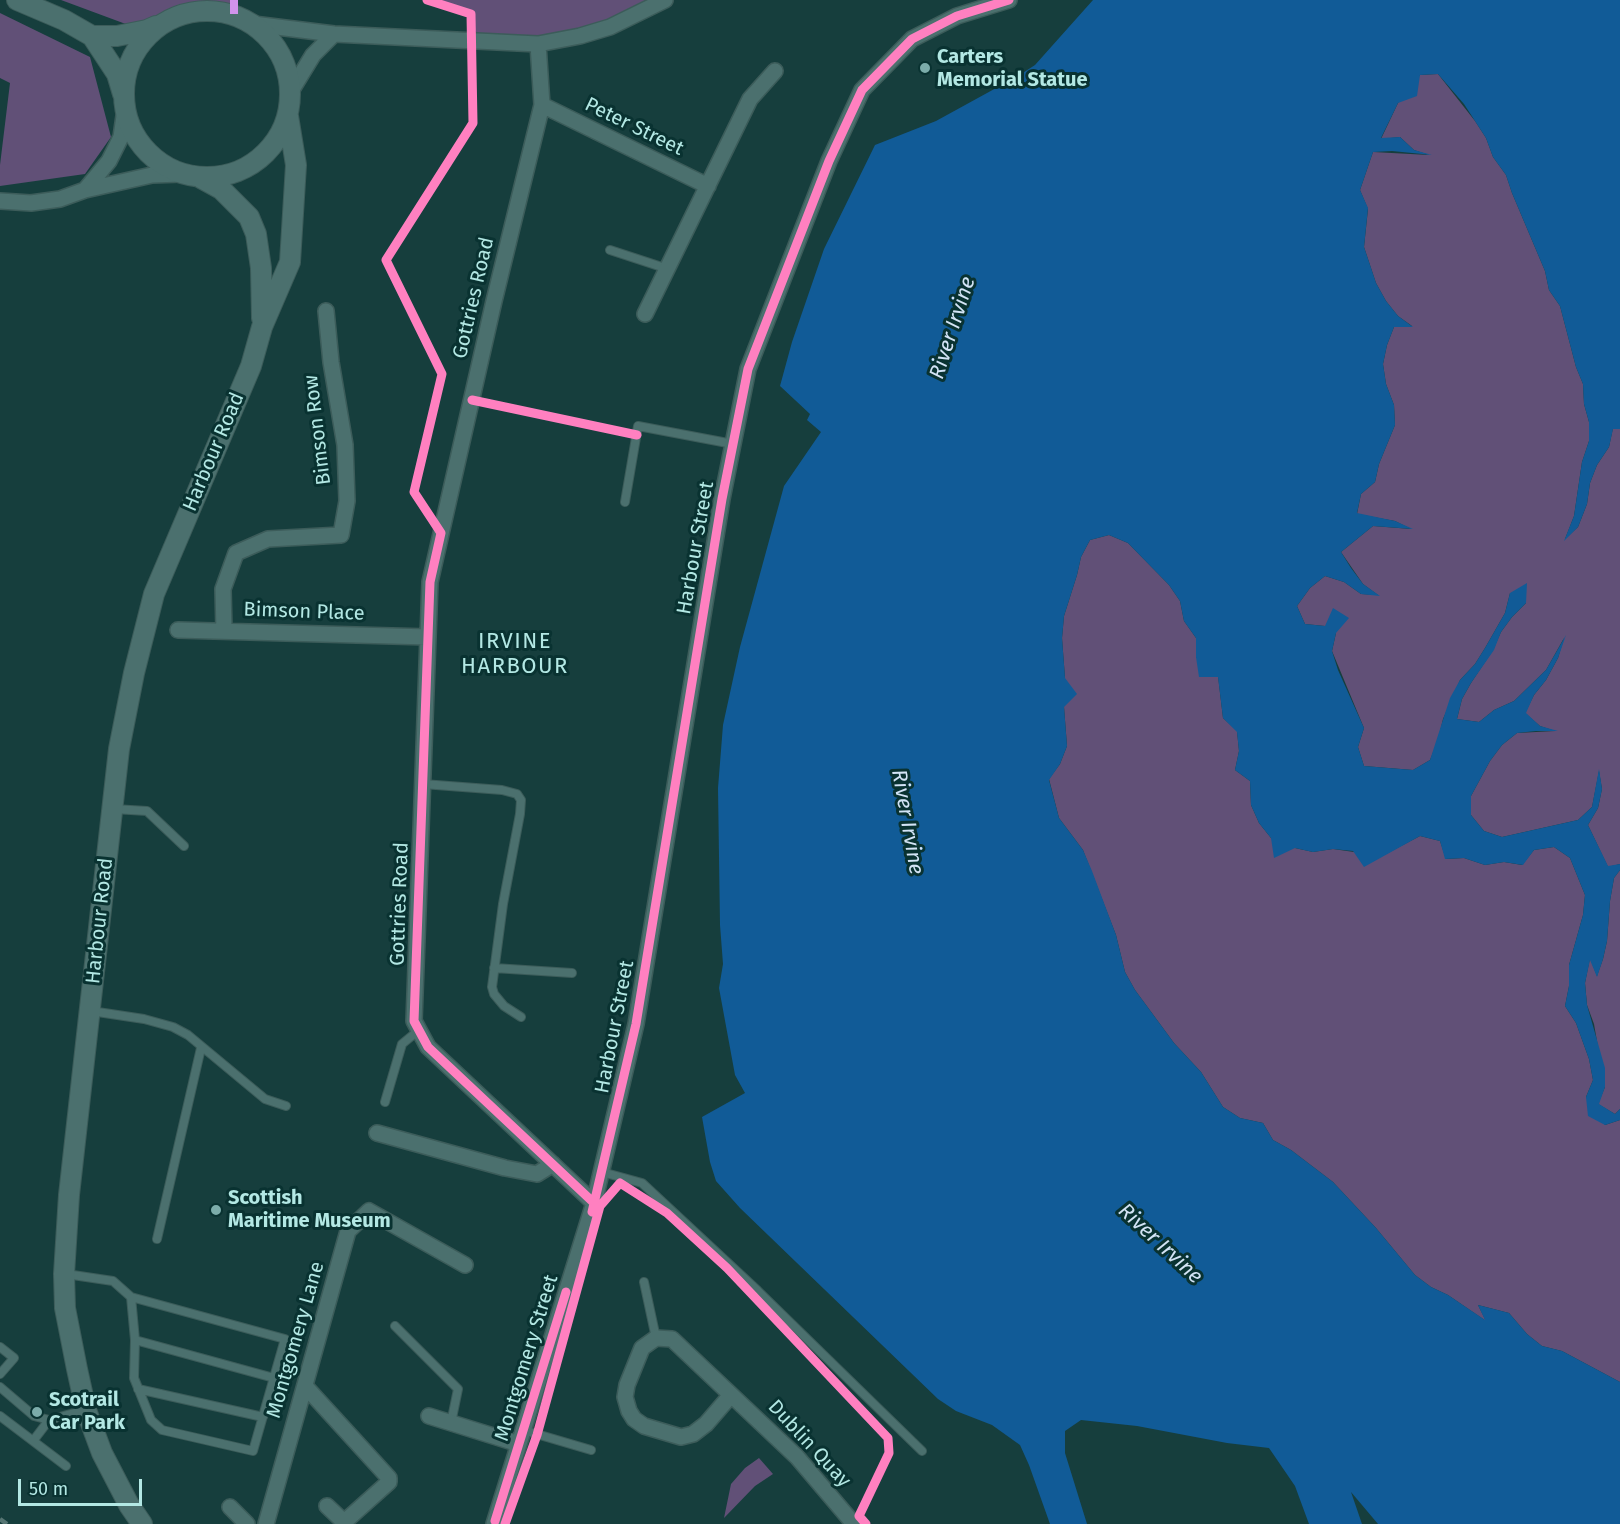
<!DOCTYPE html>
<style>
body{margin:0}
#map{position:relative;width:1620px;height:1524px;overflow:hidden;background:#163e3d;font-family:"Fira Sans",sans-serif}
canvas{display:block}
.scale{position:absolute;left:18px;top:1479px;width:124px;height:27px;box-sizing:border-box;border:3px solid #b3e8e4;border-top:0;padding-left:8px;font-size:18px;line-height:21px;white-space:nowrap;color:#b3e8e4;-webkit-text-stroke:4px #093231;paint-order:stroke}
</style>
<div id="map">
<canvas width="1620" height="1524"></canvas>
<div class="scale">50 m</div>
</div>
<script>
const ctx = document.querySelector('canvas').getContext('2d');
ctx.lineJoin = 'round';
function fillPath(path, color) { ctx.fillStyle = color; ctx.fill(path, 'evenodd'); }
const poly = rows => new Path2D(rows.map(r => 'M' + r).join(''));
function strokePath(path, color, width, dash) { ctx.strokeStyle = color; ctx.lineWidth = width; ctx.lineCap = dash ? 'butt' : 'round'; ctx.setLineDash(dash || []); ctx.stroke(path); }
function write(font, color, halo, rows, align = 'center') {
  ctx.font = font + ' "Fira Sans",sans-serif'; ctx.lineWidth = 6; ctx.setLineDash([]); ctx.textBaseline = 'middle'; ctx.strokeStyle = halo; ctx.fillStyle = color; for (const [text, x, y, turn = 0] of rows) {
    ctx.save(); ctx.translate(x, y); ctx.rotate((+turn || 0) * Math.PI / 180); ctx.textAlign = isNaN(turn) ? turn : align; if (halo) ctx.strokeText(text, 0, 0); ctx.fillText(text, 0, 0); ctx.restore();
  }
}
const green = poly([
 [61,0,233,0,234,14,200,11,175,17,150,33],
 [428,0,656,0,556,41,478,40,470,14],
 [0,13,90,57,111,137,85,174,0,186,0,165,10,83,0,78],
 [1438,74,1475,121,1486,138,1493,157,1506,175,1512,193,1545,271,1549,290,1560,306,1576,367,1583,384,1584,404,1589,422,1589,441,1582,462,1574,516,1565,539,1578,527,1587,504,1590,483,1597,465,1609,447,1613,428,1620,429,1620,864,1608,867,1588,825,1598,808,1602,789,1599,771,1592,807,1578,820,1502,837,1484,831,1471,815,1471,796,1490,761,1502,745,1517,733,1555,731,1540,726,1525,713,1534,695,1546,680,1558,658,1564,638,1546,670,1514,701,1494,710,1479,722,1457,719,1462,699,1471,683,1493,650,1501,632,1512,617,1526,603,1510,593,1505,613,1485,648,1475,664,1460,680,1443,719,1438,740,1430,760,1413,770,1364,766,1358,747,1364,728,1332,651,1336,633,1325,626,1305,624,1297,606,1310,588,1325,576,1344,582,1361,594,1378,595,1363,584,1341,552,1373,526,1411,529,1395,521,1357,514,1361,494,1375,482,1379,464,1395,425,1394,405,1386,384,1383,364,1387,345,1394,327,1412,326,1398,316,1386,301,1376,283,1364,247,1368,209,1360,190,1373,152,1429,155,1414,150,1400,137,1381,139,1398,103,1420,75],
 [1109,535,1128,543,1169,585,1180,601,1184,621,1196,638,1196,657,1218,676,1223,718,1237,731,1239,751,1235,770,1250,781,1251,805,1259,823,1271,838,1295,848,1313,852,1333,849,1382,856,1420,836,1440,841,1446,859,1464,858,1485,865,1504,862,1522,865,1534,850,1554,847,1570,858,1585,895,1583,915,1569,965,1569,986,1565,1006,1576,1023,1589,1059,1593,1080,1586,1097,1605,1125,1620,1120,1620,1382,1562,1351,1542,1346,1527,1334,1509,1313,1478,1305,1486,1321,1448,1295,1431,1287,1415,1275,1376,1228,1333,1182,1291,1150,1273,1140,1263,1123,1240,1118,1223,1107,1201,1072,1174,1043,1135,990,1125,972,1116,935,1083,850,1059,818,1049,779,1060,764,1067,746,1064,707,1065,678,1062,638,1064,616,1077,575,1081,557,1090,540],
 [1620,870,1620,1109,1615,1114,1598,1104,1605,1087,1594,1024,1587,1005,1585,983,1590,958,1597,976,1603,959,1607,941,1610,901,1614,878],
 [759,1458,773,1474,755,1486,724,1518,731,1484,745,1468]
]);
const water = poly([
 [1093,0,1620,0,1620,429,1613,429,1609,447,1597,465,1590,483,1587,504,1578,527,1564,541,1574,516,1582,462,1589,441,1589,422,1584,404,1583,384,1576,367,1560,306,1549,290,1545,271,1512,193,1506,175,1493,157,1486,138,1464,104,1438,74,1420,75,1417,96,1398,103,1381,138,1400,137,1414,150,1432,155,1392,151,1373,152,1360,190,1368,208,1364,247,1376,283,1386,301,1398,316,1413,327,1394,327,1387,345,1383,364,1386,384,1394,405,1395,425,1379,464,1375,482,1361,494,1357,513,1395,521,1413,529,1373,526,1341,552,1351,568,1363,584,1380,596,1361,594,1344,582,1325,576,1310,588,1297,606,1305,624,1325,626,1333,608,1349,618,1336,633,1332,651,1338,670,1364,728,1358,747,1364,766,1413,770,1430,760,1450,698,1460,680,1475,664,1485,648,1505,613,1510,593,1527,583,1526,603,1512,617,1501,632,1494,650,1471,683,1462,699,1457,719,1479,722,1494,710,1514,701,1546,670,1566,635,1558,658,1546,680,1534,695,1526,713,1540,726,1558,731,1536,731,1517,733,1502,745,1490,761,1471,796,1471,815,1484,831,1502,837,1578,820,1592,807,1599,769,1602,789,1598,808,1588,825,1608,866,1620,864,1620,870,1614,878,1610,901,1607,941,1603,959,1597,977,1590,960,1585,983,1587,1005,1605,1068,1605,1087,1599,1104,1615,1114,1620,1109,1620,1120,1605,1125,1588,1116,1586,1097,1593,1080,1589,1059,1576,1023,1565,1006,1569,986,1569,965,1583,915,1585,895,1570,858,1554,847,1534,850,1523,865,1504,862,1485,865,1464,858,1445,859,1440,841,1420,836,1364,867,1353,851,1333,849,1313,852,1295,848,1274,858,1271,838,1259,823,1251,805,1250,781,1235,770,1239,751,1237,732,1223,718,1218,677,1199,677,1196,657,1196,638,1184,621,1180,601,1169,585,1128,543,1109,535,1090,540,1081,557,1077,575,1064,616,1062,638,1065,678,1077,694,1064,707,1067,746,1060,764,1049,780,1059,818,1083,850,1092,871,1116,935,1125,972,1135,990,1174,1043,1201,1072,1223,1107,1240,1118,1263,1123,1273,1140,1291,1150,1333,1182,1376,1228,1415,1275,1431,1287,1448,1295,1485,1320,1478,1305,1509,1313,1527,1334,1542,1346,1562,1351,1620,1382,1620,1524,1378,1524,1351,1492,1362,1524,1309,1524,1295,1486,1269,1448,1227,1443,1137,1426,1081,1420,1065,1431,1065,1453,1087,1524,1050,1524,1029,1465,1020,1445,992,1425,956,1411,938,1399,740,1208,716,1181,710,1162,702,1117,745,1093,735,1075,719,988,723,964,720,925,718,788,723,725,740,647,784,486,821,432,807,420,810,414,780,386,792,342,824,249,875,145,936,121,1018,76,1035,65]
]);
const service = poly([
 [610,250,668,269],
 [625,502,638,426,733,444],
 [423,784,502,790,517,794,521,800,520,814,503,904,492,987,494,994,504,1006,521,1017],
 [114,809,147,811,184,846],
 [494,968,572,973],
 [91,1011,144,1019,173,1027,188,1035,265,1099,286,1106],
 [385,1102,402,1044,419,1030],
 [602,1172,642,1183,758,1291,922,1451],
 [157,1239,201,1048],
 [66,1274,113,1281,131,1297,285,1339,253,1451,162,1430,151,1420,134,1378,135,1340,131,1297],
 [644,1282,656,1338],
 [395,1326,458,1389,451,1423],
 [135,1340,274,1378],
 [0,1347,14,1358,0,1374],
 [0,1387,34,1416,49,1420,85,1410],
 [138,1389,263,1417],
 [0,1416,66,1466],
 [523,1430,591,1450],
 [33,1441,49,1420]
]);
const minor = poly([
 [253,24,334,34,538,44,580,36,610,27,665,0],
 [538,44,542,105,494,301,430,582,414,1021,428,1047,594,1203],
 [291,91,313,55,334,34],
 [542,105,708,186],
 [85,190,109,161,121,137,125,109],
 [0,201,31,203,60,199,85,190,152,175,181,174],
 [645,314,750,99,775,71],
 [178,630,428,637],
 [224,631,223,589,236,553,268,539,341,535,347,501,345,445,331,362,326,311],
 [377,1133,505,1168,537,1174,553,1164],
 [305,1386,389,1478,389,1482,342,1524],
 [731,1395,706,1424,693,1434,681,1437,644,1426,634,1419,629,1411,625,1397,627,1385,642,1348,656,1338,672,1339,797,1457,854,1524],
 [429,1416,519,1444],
 [327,1506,344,1522],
 [230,1507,247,1524],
 [266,1524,348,1231,369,1211,465,1265],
 [494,1524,594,1203,636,1024,722,499,748,369,829,161,862,90,912,39,957,16,1009,0]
]);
const tertiary = poly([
 [17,0,64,20,92,36,117,74,123,94],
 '124 94a83 83 0 1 1 166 0a83 83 0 1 1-166 0Z',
 [92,36,117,36,147,30,156,26],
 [201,178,221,189,249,217,256,234,261,268,262,318],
 [142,1524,129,1505,102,1453,86,1410,77,1369,65,1308,64,1274,69,1195,119,749,134,673,154,594,251,366,262,327,290,262,296,165,288,116]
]);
const rail = poly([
 [0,1519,7,1524]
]);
const quiet = poly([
 [234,14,234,0]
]);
const cycleway = poly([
 [427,0,471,14,473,123,386,260,442,374,414,492,441,533,430,582,414,1021,428,1047,594,1203,600,1206,537,1435,505,1524],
 [472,400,637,435],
 [600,1206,620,1183,667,1213,727,1268,888,1438,889,1453,859,1516,866,1524],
 [592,1212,636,1024,722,499,748,369,829,161,862,90,912,39,957,16,1009,0],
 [495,1521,566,1292]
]);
const markers = [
 [925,68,6,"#7cacaa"],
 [216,1210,6,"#7cacaa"],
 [37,1412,6,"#7cacaa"]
];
const poiNames = [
 ["Carters",937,57],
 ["Memorial Statue",937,80],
 ["Scottish",228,1198],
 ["Maritime Museum",228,1221],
 ["Scotrail",49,1400],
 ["Car Park",49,1423]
];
const streetNames = [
 ["Peter Street",634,127,26],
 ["Gottries Road",474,298,-77],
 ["Bimson Row",318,430,-97],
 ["Harbour Road",214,452,-67],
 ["Harbour Street",696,548,-80],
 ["Bimson Place",304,612,2],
 ["Gottries Road",400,904,-88],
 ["Harbour Road",100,921,-84],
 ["Harbour Street",615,1027,-79],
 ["Montgomery Lane",296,1340,-74],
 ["Montgomery Street",527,1358,-73],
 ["Dublin Quay",809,1444,47]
];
const waterNames = [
 ["River Irvine",953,328,-72],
 ["River Irvine",907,822,80],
 ["River Irvine",1160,1244,43]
];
const quarterNames = [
 ["IRVINE",515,642],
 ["HARBOUR",515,667]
];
fillPath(green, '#615077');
fillPath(water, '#115b97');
strokePath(service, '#3c5c5a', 10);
strokePath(minor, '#3c5c5a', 18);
strokePath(tertiary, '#3c5c5a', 22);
strokePath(service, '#4b706e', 8);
strokePath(minor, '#4b706e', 15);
strokePath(tertiary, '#4b706e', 20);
strokePath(rail, '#567573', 4.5, [12, 6]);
strokePath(quiet, '#d193ec', 8, [15, 8]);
strokePath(cycleway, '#ff80c0', 9);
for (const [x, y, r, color] of markers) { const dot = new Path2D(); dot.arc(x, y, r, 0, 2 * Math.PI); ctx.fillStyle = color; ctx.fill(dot); strokePath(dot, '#093231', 2); }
write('bold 20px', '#b3e8e4', '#093231', poiNames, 'left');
write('20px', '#b3e8e4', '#093231', streetNames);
write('italic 21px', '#d3e4f6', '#093231', waterNames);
ctx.letterSpacing = '1.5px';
write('22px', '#b3e8e4', '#093231', quarterNames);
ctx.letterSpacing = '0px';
</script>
